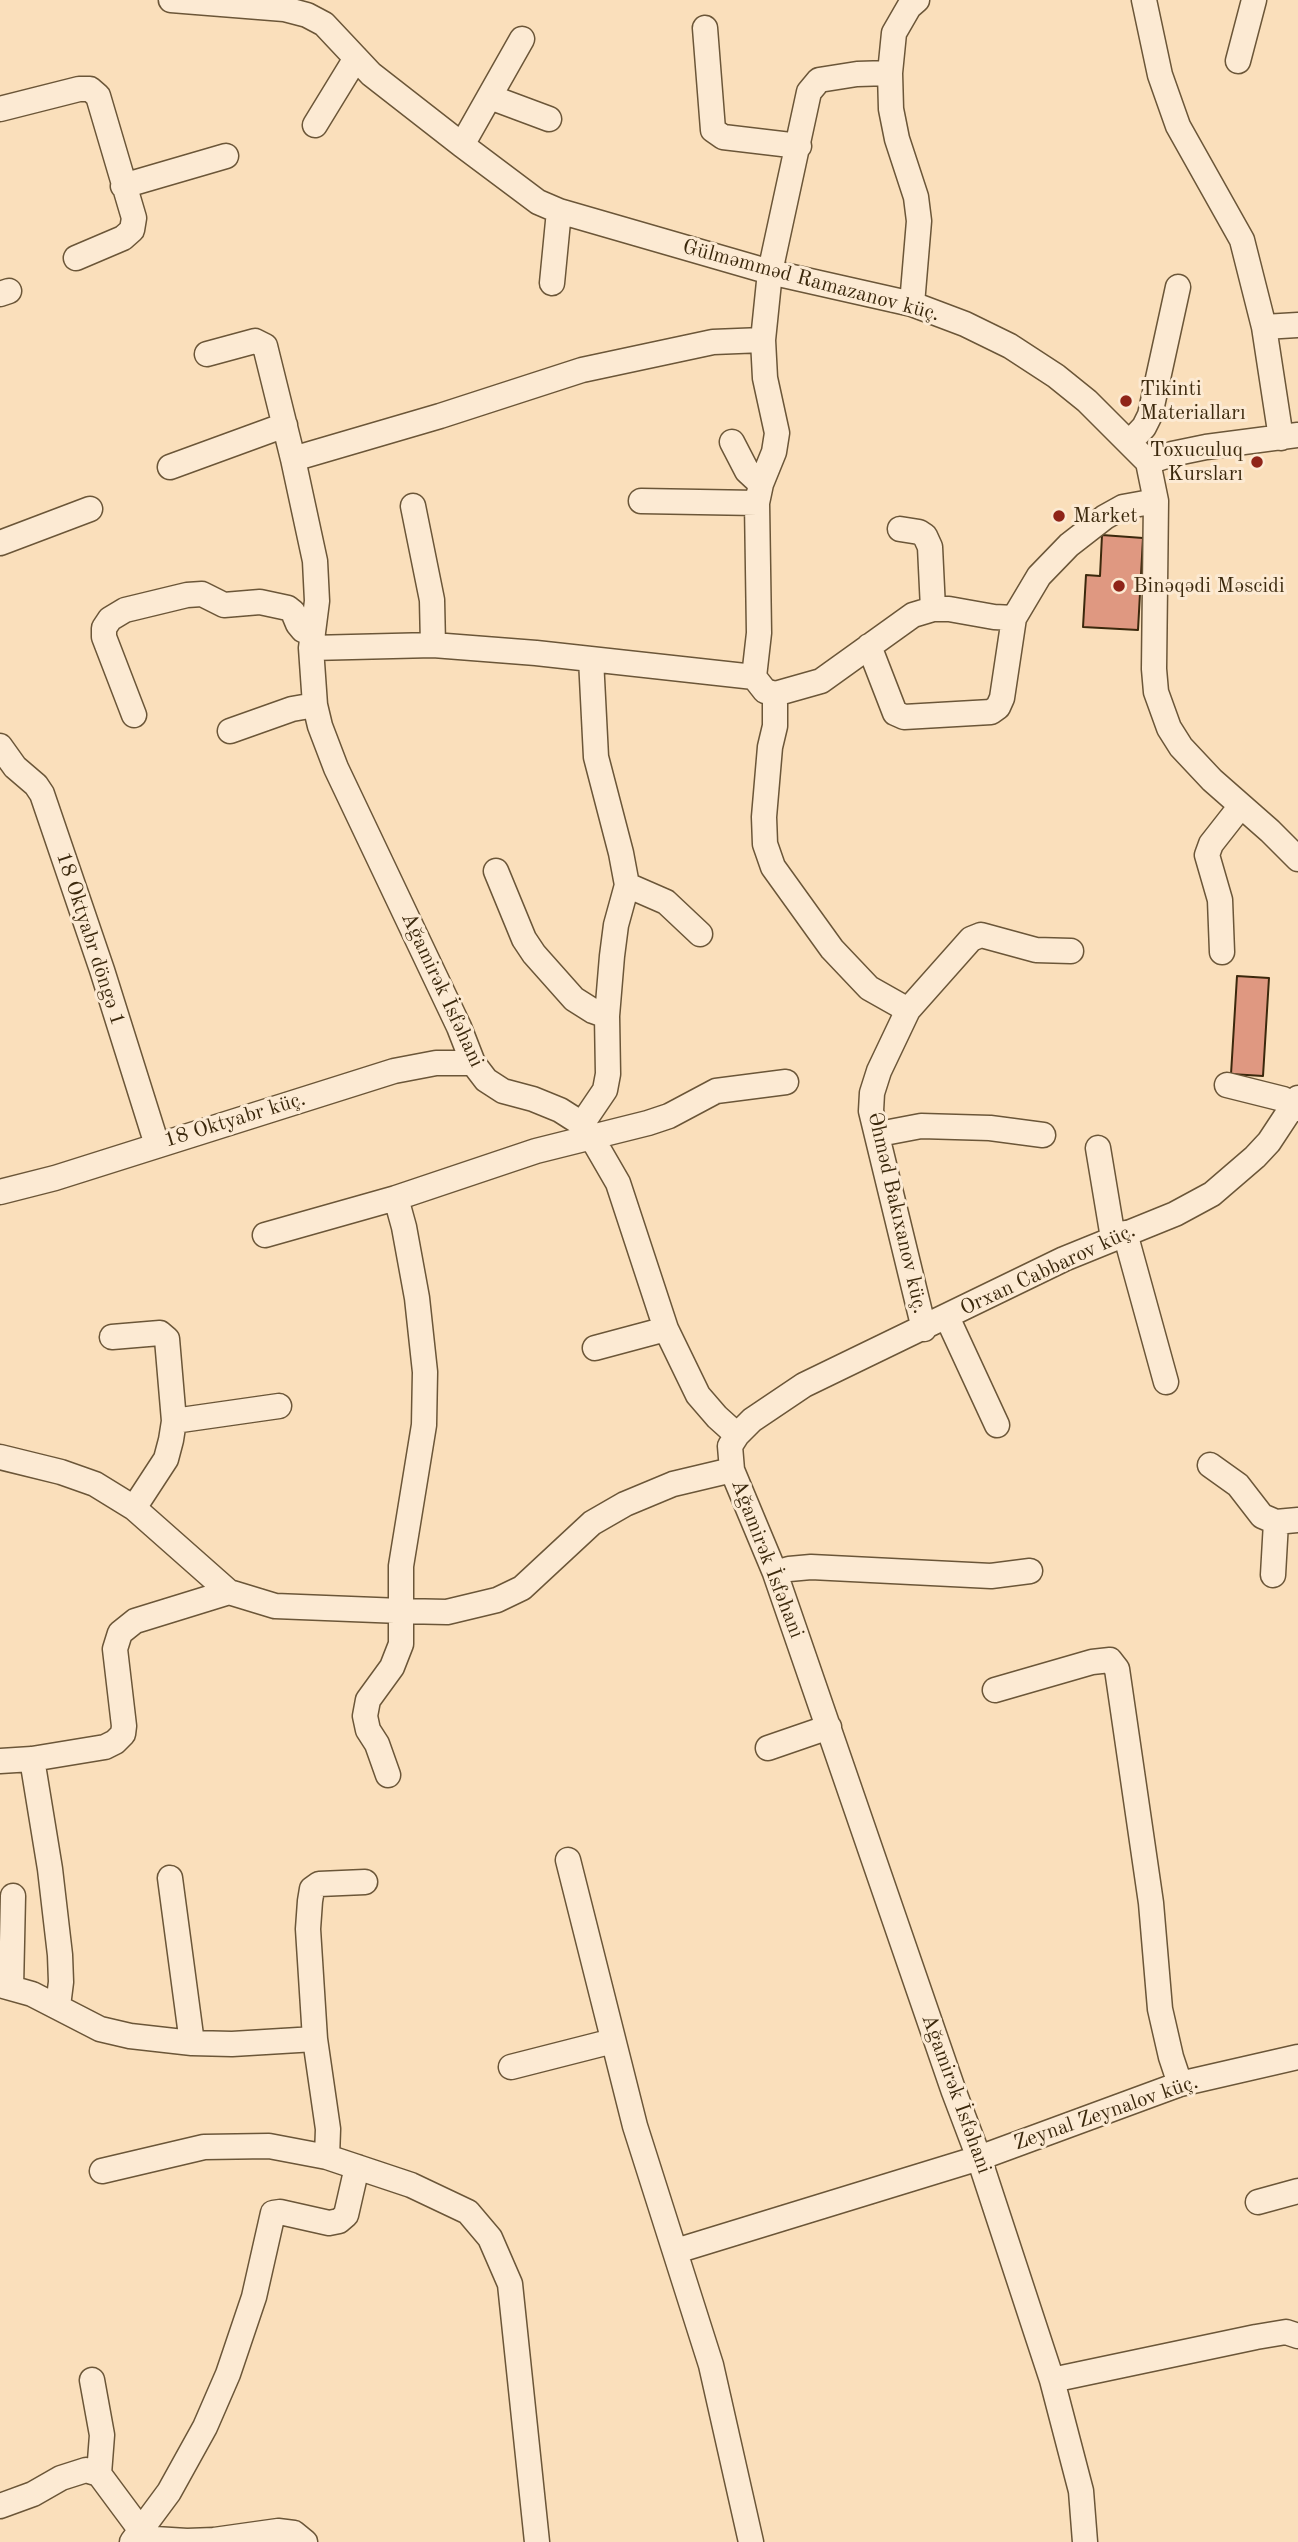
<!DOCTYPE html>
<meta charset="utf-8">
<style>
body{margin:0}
canvas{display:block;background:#fadfbb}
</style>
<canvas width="1298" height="2542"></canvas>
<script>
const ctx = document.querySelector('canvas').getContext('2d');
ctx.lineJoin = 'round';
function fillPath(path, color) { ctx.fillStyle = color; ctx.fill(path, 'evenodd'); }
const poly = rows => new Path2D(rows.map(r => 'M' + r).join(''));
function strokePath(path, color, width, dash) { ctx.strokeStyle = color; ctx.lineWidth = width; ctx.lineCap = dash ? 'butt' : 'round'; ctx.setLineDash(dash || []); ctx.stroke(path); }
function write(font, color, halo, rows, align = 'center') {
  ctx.font = font + ' "Old Standard TT",serif'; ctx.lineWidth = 6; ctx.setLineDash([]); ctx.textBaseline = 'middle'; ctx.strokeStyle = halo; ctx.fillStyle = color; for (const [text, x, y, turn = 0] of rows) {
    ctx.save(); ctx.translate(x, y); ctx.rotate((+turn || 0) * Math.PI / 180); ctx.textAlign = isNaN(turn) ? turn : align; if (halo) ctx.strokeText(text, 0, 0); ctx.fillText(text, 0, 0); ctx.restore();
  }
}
const building = poly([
 [1102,535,1143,538,1138,630,1083,627,1086,575,1100,576,1102,535],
 [1237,976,1269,978,1263,1076,1231,1074,1237,976]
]);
const minor = poly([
 [171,0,284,9,307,15,324,24,371,74,462,145,538,202,559,211,770,272,912,304,965,324,1010,346,1056,376,1087,401,1148,462,1156,501,1154,669,1156,692,1169,728,1181,747,1212,780,1270,831,1298,859],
 [917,0,909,7,894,33,890,73,857,74,819,80,809,92,770,272,763,340,765,378,777,433,774,452,761,484,757,503,759,633,754,677,765,691,775,694,775,726,770,747,764,817,765,844,773,867,832,949,869,988,908,1010,879,1071,872,1093,871,1111,924,1329],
 [1144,0,1160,75,1178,126,1242,240,1264,327,1281,438],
 [705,28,713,130,723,137,799,146],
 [1238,61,1254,0],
 [890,73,891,109,897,139,916,197,919,221,912,304],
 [490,97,549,119],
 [0,109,79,89,90,89,98,96,134,218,132,230,123,238,76,258],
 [315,125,356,58],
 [462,145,522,39],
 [123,186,226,156],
 [552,283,559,211],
 [0,294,9,291],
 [1264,327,1298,325],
 [207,354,255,341,265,346,293,459,315,561,317,601,311,648,315,705,320,726,336,768,459,1027,473,1063,486,1080,503,1091,533,1099,560,1110,582,1124,592,1138,618,1183,666,1329,698,1395,717,1417,737,1435],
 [732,442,747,471,761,484],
 [1130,442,1144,427,1150,415,1178,287],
 [293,459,440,416,582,370,713,342,763,340],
 [1148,462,1172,454,1206,447,1298,435],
 [170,467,285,425],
 [641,501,757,503],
 [413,506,432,600,433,645],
 [900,529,919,532,925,536,930,547,933,609],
 [0,543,90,509],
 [869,646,895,713,904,717,991,712,998,707,1002,698,1014,618,1039,576,1069,545,1105,517,1123,507,1156,501],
 [311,648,433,645,536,653,754,677],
 [775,694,821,681,913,615,933,609,949,609,994,617,1014,618],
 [134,715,104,637,104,628,110,619,125,610,187,595,202,594,224,605,260,602,288,608,293,612,298,624,303,630,311,634],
 [230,731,292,709,315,705],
 [0,746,15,767,36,785,42,794,102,970,157,1145],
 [496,871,524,939,534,954,574,999,593,1011,607,1016],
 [627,885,666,902,700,934],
 [1222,952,1220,900,1207,855,1211,844,1240,807],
 [908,1010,971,939,981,935,1036,950,1071,951],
 [1227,1085,1283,1099,1294,1104,1298,1109],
 [582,1124,605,1090,608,1074,607,1016,612,956,616,925,627,885,621,853,596,757,591,659],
 [879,1134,921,1126,990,1128,1043,1135],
 [1098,1148,1113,1238],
 [0,1192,55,1178,394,1071,436,1063,473,1063],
 [1125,1233,1166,1382],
 [265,1235,396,1198],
 [947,1317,997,1425],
 [112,1337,160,1333,167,1339,174,1421,171,1440,166,1459,134,1508],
 [595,1348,666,1329],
 [174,1421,279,1406],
 [0,1457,61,1472,95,1484,134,1508,229,1592,275,1606,401,1611,447,1612,497,1600,522,1588,592,1523,625,1504,673,1484,732,1470],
 [1210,1465,1238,1485,1262,1516,1276,1522,1298,1520],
 [775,1573,789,1569,811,1567,991,1576,1030,1571],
 [1273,1575,1276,1522],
 [995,1690,1092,1662,1110,1660,1117,1669,1151,1903,1160,2009,1171,2057,1180,2084],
 [768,1748,829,1727],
 [32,1759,50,1869,60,1955,61,1982,58,2006],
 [0,1761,32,1759,105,1747,115,1742,123,1734,124,1726,115,1649,120,1633,135,1621,229,1592],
 [388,1775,377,1744,368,1730,365,1716,368,1700,392,1667,401,1644,401,1566,424,1425,425,1372,417,1298,404,1227,396,1198,536,1151,648,1123,669,1116,716,1091,786,1082],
 [568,1860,635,2126,711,2365,751,2542],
 [170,1878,192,2043],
 [0,1985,32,1994,100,2029,130,2036,192,2043,232,2044,315,2039],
 [11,1988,13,1896],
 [511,2067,613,2041],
 [327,2157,328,2129,315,2039,308,1929,310,1901,312,1889,319,1884,365,1882],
 [102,2171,204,2147,269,2146,327,2157,411,2185,468,2212,490,2238,510,2284,537,2542],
 [1258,2202,1298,2191],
 [676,2251,979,2158,1180,2084,1298,2057],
 [92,2380,102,2435,99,2474],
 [1052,2380,1256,2337,1286,2332,1298,2336],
 [0,2506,33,2494,61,2478,86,2470,99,2474,142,2532,155,2539,187,2541,214,2540,278,2531,294,2533,305,2542],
 [132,2542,169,2492,205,2427,228,2374,254,2297,273,2213,280,2212,329,2223,339,2221,346,2215,357,2167],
 [1085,2542,1081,2491,1052,2380,979,2158,954,2092,775,1573,732,1470,730,1446,737,1435,752,1420,804,1385,1064,1259,1175,1214,1212,1194,1255,1157,1269,1142,1298,1098]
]);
const markers = [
 [1126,401,7,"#8f2418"],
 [1257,462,7,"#8f2418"],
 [1059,516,7,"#8f2418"],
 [1119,586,7,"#8f2418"]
];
const streetNames = [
 ["Gülməmməd Ramazanov küç.",811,281,15],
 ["18 Oktyabr döngə 1",90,939,72],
 ["Ağamirək İsfəhani",442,990,65],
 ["18 Oktyabr küç.",235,1120,-17],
 ["Əhməd Bakıxanov küç.",897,1213,77],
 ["Orxan Cabbarov küç.",1048,1270,-25],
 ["Ağamirək İsfəhani",767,1559,69],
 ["Ağamirək İsfəhani",956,2094,70],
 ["Zeynal Zeynalov küç.",1106,2113,-19]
];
const poiNames = [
 ["Tikinti",1140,389],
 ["Materialları",1140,413],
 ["Toxuculuq",1243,450,"right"],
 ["Kursları",1243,474,"right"],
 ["Market",1073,516],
 ["Binəqədi Məscidi",1133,586]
];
fillPath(building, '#df9881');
strokePath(building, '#3b280c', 2);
strokePath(minor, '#6b5638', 27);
strokePath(minor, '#fcead3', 24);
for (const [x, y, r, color] of markers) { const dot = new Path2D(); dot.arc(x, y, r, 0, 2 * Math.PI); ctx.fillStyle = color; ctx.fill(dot); strokePath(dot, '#fcead3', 2.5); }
write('21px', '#3b280c', '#fcead3', streetNames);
write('21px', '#3b280c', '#fcead3', poiNames, 'left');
</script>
